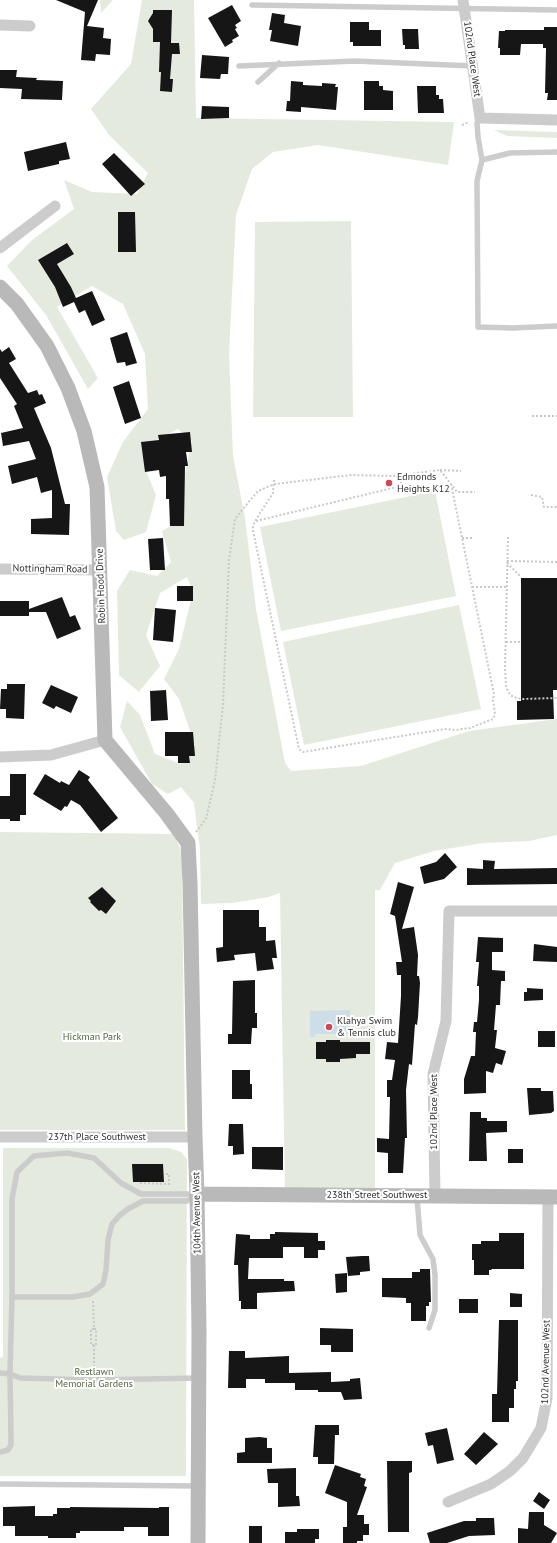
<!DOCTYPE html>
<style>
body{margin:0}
canvas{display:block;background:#fff}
</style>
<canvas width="557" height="1543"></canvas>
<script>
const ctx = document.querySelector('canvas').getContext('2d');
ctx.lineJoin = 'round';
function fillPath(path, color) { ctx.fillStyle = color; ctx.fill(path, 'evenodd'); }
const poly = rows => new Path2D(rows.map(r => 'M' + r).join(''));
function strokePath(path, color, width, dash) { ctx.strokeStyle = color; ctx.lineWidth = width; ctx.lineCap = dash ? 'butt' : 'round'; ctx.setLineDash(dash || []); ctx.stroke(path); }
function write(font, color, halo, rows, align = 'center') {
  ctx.font = font + ' "PT Sans",sans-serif'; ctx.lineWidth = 4; ctx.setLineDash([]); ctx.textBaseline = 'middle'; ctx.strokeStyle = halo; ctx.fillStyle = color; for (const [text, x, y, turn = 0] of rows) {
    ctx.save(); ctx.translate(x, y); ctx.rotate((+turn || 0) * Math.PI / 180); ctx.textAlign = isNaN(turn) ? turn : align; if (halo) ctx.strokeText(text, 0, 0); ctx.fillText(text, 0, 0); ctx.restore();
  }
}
const green = poly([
 [100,0,113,0,101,13],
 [142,0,194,0,196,118,454,122,448,165,318,145,273,152,252,169,236,215,229,354,233,456,245,518,256,609,285,763,291,771,361,766,469,731,557,719,557,835,529,841,483,843,434,851,395,863,380,890,375,890,375,1195,285,1194,280,893,269,897,232,903,201,904,200,849,194,803,181,787,168,794,152,784,120,727,127,701,140,715,155,754,181,764,195,745,179,699,164,679,179,649,193,592,187,577,160,593,146,635,160,666,139,692,119,675,117,591,130,570,157,576,171,562,162,531,182,520,183,483,192,441,178,429,153,442,146,471,156,495,146,532,124,540,116,531,107,477,123,442,148,409,145,354,123,304,92,286,57,307,98,378,88,389,46,315,7,266,32,240,74,209,64,180,92,192,137,194,148,173,109,135,91,109,131,64],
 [494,130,557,132,557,138,507,136],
 [351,221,353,417,253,417,255,222],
 [435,491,456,596,281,631,260,527],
 [459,605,481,709,304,745,283,642],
 [0,832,174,834,180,848,182,864,185,1130,0,1130],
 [3,1148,169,1148,181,1152,187,1159,186,1476,0,1476,0,1358,3,1357]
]);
const water = poly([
 [350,1010,350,1034,315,1034,315,1037,310,1037,310,1011]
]);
const building = poly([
 [56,0,98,0,87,26,104,28,103,38,111,39,110,55,96,54,95,61,81,60,85,12],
 [232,5,241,21,235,25,237,28,235,29,239,36,232,40,233,42,225,47,208,18],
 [153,10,172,10,171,43,179,43,180,54,172,54,170,79,173,79,172,92,160,91,161,72,159,72,160,42,153,42,153,29,148,21,153,13],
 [272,13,285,15,284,23,301,26,298,46,270,41,272,30,269,30],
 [350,22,369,22,369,30,381,30,381,46,353,46,353,42,350,42],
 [544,27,557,27,557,100,547,100,548,93,545,93,546,48,543,48,543,44,521,44,520,55,500,55,500,48,498,48,499,31,505,31,505,30,544,30],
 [402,29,418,29,419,49,405,49,405,45,403,45],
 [202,55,229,57,228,74,221,74,220,79,200,78],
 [0,70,17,70,16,77,37,78,36,80,63,81,62,100,21,99,22,89,0,88],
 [291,81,303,82,303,85,322,86,322,83,336,84,335,87,338,87,336,110,301,107,301,112,286,111,287,101,290,101],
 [364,81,379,81,379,86,383,86,383,90,393,91,393,110,364,110],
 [417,86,436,86,436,95,439,95,439,99,443,99,444,113,418,113],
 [202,106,229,107,229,118,201,119],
 [66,142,70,159,59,161,59,164,28,171,24,152],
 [114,153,145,184,131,196,102,164],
 [118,212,135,212,136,252,118,252],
 [67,243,74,254,57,264,71,287,76,298,92,291,105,320,92,326,85,310,79,313,74,302,63,307,55,287,38,260],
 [127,332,137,363,126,366,125,362,117,363,110,338],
 [9,347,16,359,9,363,28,393,37,390,39,395,42,394,46,403,34,408,51,448,65,504,70,504,69,535,31,534,31,519,52,518,52,490,41,493,37,477,12,484,8,466,36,459,29,441,3,446,1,433,23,428,14,406,17,404,0,378,0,349,2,352],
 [129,381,141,418,125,424,113,387],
 [190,432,192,452,186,452,188,466,185,466,184,526,170,526,169,499,166,499,166,476,160,477,159,470,145,472,141,442,159,440,158,435],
 [163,538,165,570,150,570,148,539],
 [521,578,557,578,557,690,553,690,554,719,517,720,517,701,521,701],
 [177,586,193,586,193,601,177,601],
 [62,597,70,617,75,615,81,629,57,639,46,612,29,612,29,616,0,616,0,601,29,601,29,609],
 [155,608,176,610,173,642,153,640],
 [7,684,25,684,24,719,6,718,6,709,0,709,1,689,7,689],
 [51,685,78,697,71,713,56,706,54,709,42,703],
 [166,690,168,720,151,721,150,691],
 [165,732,193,732,195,756,189,756,190,763,178,763,178,756,165,756],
 [79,770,90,777,88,780,118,818,101,832,80,805,71,800,67,807,65,806,61,811,33,794,45,774,60,783,61,781,69,785],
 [10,774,26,774,26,815,20,815,20,821,10,821,10,819,0,819,0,796,10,796],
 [445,853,457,867,444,879,424,884,420,867,436,862],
 [483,860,495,861,494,869,557,868,557,884,467,885,467,868,483,869],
 [398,882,414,887,402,929,414,927,418,955,417,976,419,976,420,983,418,1017,417,1025,415,1024,412,1065,409,1064,406,1090,407,1138,405,1138,403,1173,388,1173,388,1153,377,1152,377,1138,389,1139,390,1097,387,1097,387,1080,392,1080,395,1060,385,1059,387,1042,398,1043,401,996,401,975,397,975,396,962,402,962,395,916,390,914],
 [102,887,116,901,106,914,101,910,99,911,90,902,91,901,88,898],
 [223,910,259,910,259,927,266,927,266,941,275,940,277,958,272,958,274,969,257,971,255,953,234,955,235,960,217,962,216,948,223,947],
 [478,937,503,938,503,952,492,952,492,970,505,971,505,981,501,981,500,1005,496,1005,494,1030,497,1030,495,1048,506,1051,502,1065,496,1063,493,1073,486,1071,486,1093,464,1094,464,1079,471,1056,475,1056,476,1032,473,1032,474,1022,477,1022,479,1000,479,986,477,986,479,962,476,962],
 [534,944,557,947,557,962,533,961],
 [255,980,255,1013,257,1013,257,1028,252,1028,251,1044,228,1044,228,1034,232,1034,233,981],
 [527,988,543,989,543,1000,524,1001,524,992,527,992],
 [538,1031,555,1031,555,1047,538,1047],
 [326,1040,340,1040,340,1042,370,1042,370,1054,356,1054,356,1058,340,1059,340,1062,326,1062,326,1059,316,1059,316,1042,326,1042],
 [232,1070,250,1070,250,1084,252,1084,252,1099,232,1099],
 [527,1088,541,1088,541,1091,553,1091,554,1111,551,1113,529,1115],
 [470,1112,481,1112,481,1118,487,1118,487,1121,507,1121,507,1132,486,1133,487,1161,469,1161],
 [229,1124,243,1124,244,1154,233,1155,233,1146,228,1146],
 [252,1147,283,1147,283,1170,252,1169],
 [508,1149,523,1149,523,1163,508,1163],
 [132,1164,163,1164,164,1182,133,1182],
 [275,1232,318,1233,318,1241,325,1241,325,1250,318,1250,318,1258,304,1258,304,1247,283,1247,283,1258,249,1258,248,1279,284,1279,284,1281,294,1281,295,1291,257,1293,257,1309,241,1309,241,1301,239,1301,238,1265,234,1265,236,1234,250,1235,250,1239,270,1239,270,1234,275,1234],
 [499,1233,524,1233,524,1269,492,1269,491,1270,489,1270,489,1275,474,1275,474,1260,472,1260,472,1244,481,1244,481,1241,499,1241],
 [362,1256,369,1256,370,1271,360,1272,360,1275,348,1276,346,1257],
 [420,1269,430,1269,431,1302,429,1302,429,1306,426,1306,426,1321,411,1321,411,1303,406,1303,406,1298,382,1297,382,1278,412,1278,412,1272,420,1272],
 [347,1273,347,1292,336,1293,335,1274],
 [510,1293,522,1294,522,1307,510,1307],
 [459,1299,478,1299,478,1313,459,1313],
 [499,1320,518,1320,518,1381,516,1381,516,1389,514,1389,514,1408,509,1408,509,1422,492,1422,492,1394,497,1394],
 [320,1328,353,1329,353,1352,331,1352,331,1345,320,1345],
 [229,1351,245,1351,245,1358,289,1356,289,1373,331,1372,331,1382,350,1381,350,1379,360,1378,362,1399,344,1400,341,1392,318,1392,318,1390,295,1390,295,1383,265,1383,265,1379,246,1379,246,1388,228,1388],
 [315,1425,339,1425,339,1435,335,1435,334,1464,318,1464,318,1457,313,1457],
 [447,1428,454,1460,437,1464,433,1445,428,1446,425,1433],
 [484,1432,498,1444,476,1465,464,1454],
 [260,1437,267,1438,267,1448,272,1448,272,1463,237,1463,237,1453,245,1452,245,1438],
 [387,1461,412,1461,412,1472,409,1473,409,1532,388,1532],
 [335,1465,361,1474,360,1477,366,1479,364,1486,367,1487,357,1515,364,1515,364,1524,369,1524,369,1535,363,1535,363,1541,357,1541,357,1543,343,1543,343,1527,347,1527,347,1502,325,1493],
 [296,1468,296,1496,299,1496,300,1506,278,1507,278,1483,268,1483,267,1469],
 [539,1492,550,1500,544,1509,533,1501],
 [35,1506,35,1516,53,1516,53,1514,57,1514,57,1508,70,1508,70,1507,159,1508,159,1507,169,1507,169,1536,148,1536,148,1527,124,1527,124,1531,80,1531,80,1533,76,1533,76,1538,48,1538,48,1536,15,1536,15,1526,3,1526,3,1507],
 [529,1512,544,1512,544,1525,557,1533,551,1543,518,1543,518,1528,528,1529],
 [476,1518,494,1518,495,1535,469,1536,447,1543,430,1543,427,1533,464,1521,476,1521],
 [249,1526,262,1526,262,1543,249,1543],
 [297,1529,319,1529,319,1539,315,1539,315,1543,285,1543,285,1532,297,1532]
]);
const path = poly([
 [462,125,469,122],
 [532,416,557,416],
 [440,470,461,471],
 [274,480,273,493,255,521,253,526,253,531,299,749,303,752,445,729,456,730,470,728,493,719,495,714,493,700,494,694,451,484],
 [531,495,542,497,544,507,557,507],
 [256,521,401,486,401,475],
 [508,537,505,668,506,685,508,692,513,697,522,699,557,698],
 [462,538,472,538],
 [507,561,557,562],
 [507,563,521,577],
 [472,587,507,587],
 [506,642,521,642],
 [196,832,206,819,215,780,223,704,229,560,235,519,247,504,258,491,275,484,351,475,394,476,440,470,457,492,475,492],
 [140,1183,169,1184,169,1174,164,1174],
 [93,1301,94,1329,91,1329,91,1345,94,1345],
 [94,1329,96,1329,96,1345,94,1345,94,1372]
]);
const lane = poly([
 [252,5,557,10],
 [239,66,355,61,473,66],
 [258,82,279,63],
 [480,118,477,123,478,137,482,160],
 [557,152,510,153,482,160,477,181,478,327,513,328,557,326],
 [67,1153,94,1158,121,1183,141,1194,197,1194,187,1201,143,1201,128,1209,119,1216,112,1224,108,1240,106,1270,103,1284,90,1294,73,1297,12,1297,12,1199,17,1172,34,1156,67,1153],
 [417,1197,420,1235,433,1259,435,1275,435,1310,429,1328],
 [12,1297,10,1374,20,1378,94,1380,198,1378],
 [0,1373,10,1374,11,1439,11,1445,8,1450,0,1452],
 [0,1484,198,1486]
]);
const street = poly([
 [463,0,480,118,557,120],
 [0,25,30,26],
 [0,248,55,206],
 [0,569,101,570],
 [0,757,51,755,105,740],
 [0,1137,195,1137],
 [435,1195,433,1074,446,1021,449,911,557,911],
 [448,1502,491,1484,510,1471,523,1458,541,1428,547,1398,548,1197]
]);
const secondary = poly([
 [0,287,17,304,47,346,68,388,84,431,97,487,105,740,167,814,188,843,190,883,195,1137,197,1194,199,1330,198,1543],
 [197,1194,557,1197]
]);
const markers = [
 [389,483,4,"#d24553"],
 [329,1027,4,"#d24553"]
];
const streetNames = [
 ["102nd Place West",472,59,82],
 ["Nottingham Road",50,569,1],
 ["Robin Hood Drive",101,586,-92],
 ["102nd Place West",434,1112,-90],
 ["237th Place Southwest",97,1137],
 ["238th Street Southwest",377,1195],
 ["104th Avenue West",197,1213,-91],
 ["102nd Avenue West",546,1362,-89]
];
const poiNames = [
 ["Edmonds",397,477],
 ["Heights K12",397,489],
 ["Klahya Swim",337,1021],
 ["& Tennis club",337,1033]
];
const parkNames = [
 ["Hickman Park",92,1037],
 ["Restlawn",94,1372],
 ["Memorial Gardens",94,1384]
];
fillPath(green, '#e5eade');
fillPath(water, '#cddee8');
fillPath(building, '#161616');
strokePath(path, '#c9c9c9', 2, [2, 2]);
strokePath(lane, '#ccc', 5.5);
strokePath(street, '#ccc', 11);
strokePath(secondary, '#b9b9b9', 15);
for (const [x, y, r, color] of markers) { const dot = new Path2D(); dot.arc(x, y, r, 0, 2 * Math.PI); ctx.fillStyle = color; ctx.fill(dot); strokePath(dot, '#fff', 1.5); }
write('10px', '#2f2f2f', '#fff', streetNames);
write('10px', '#2f2f2f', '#fff', poiNames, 'left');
write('10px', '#536641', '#fff', parkNames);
</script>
